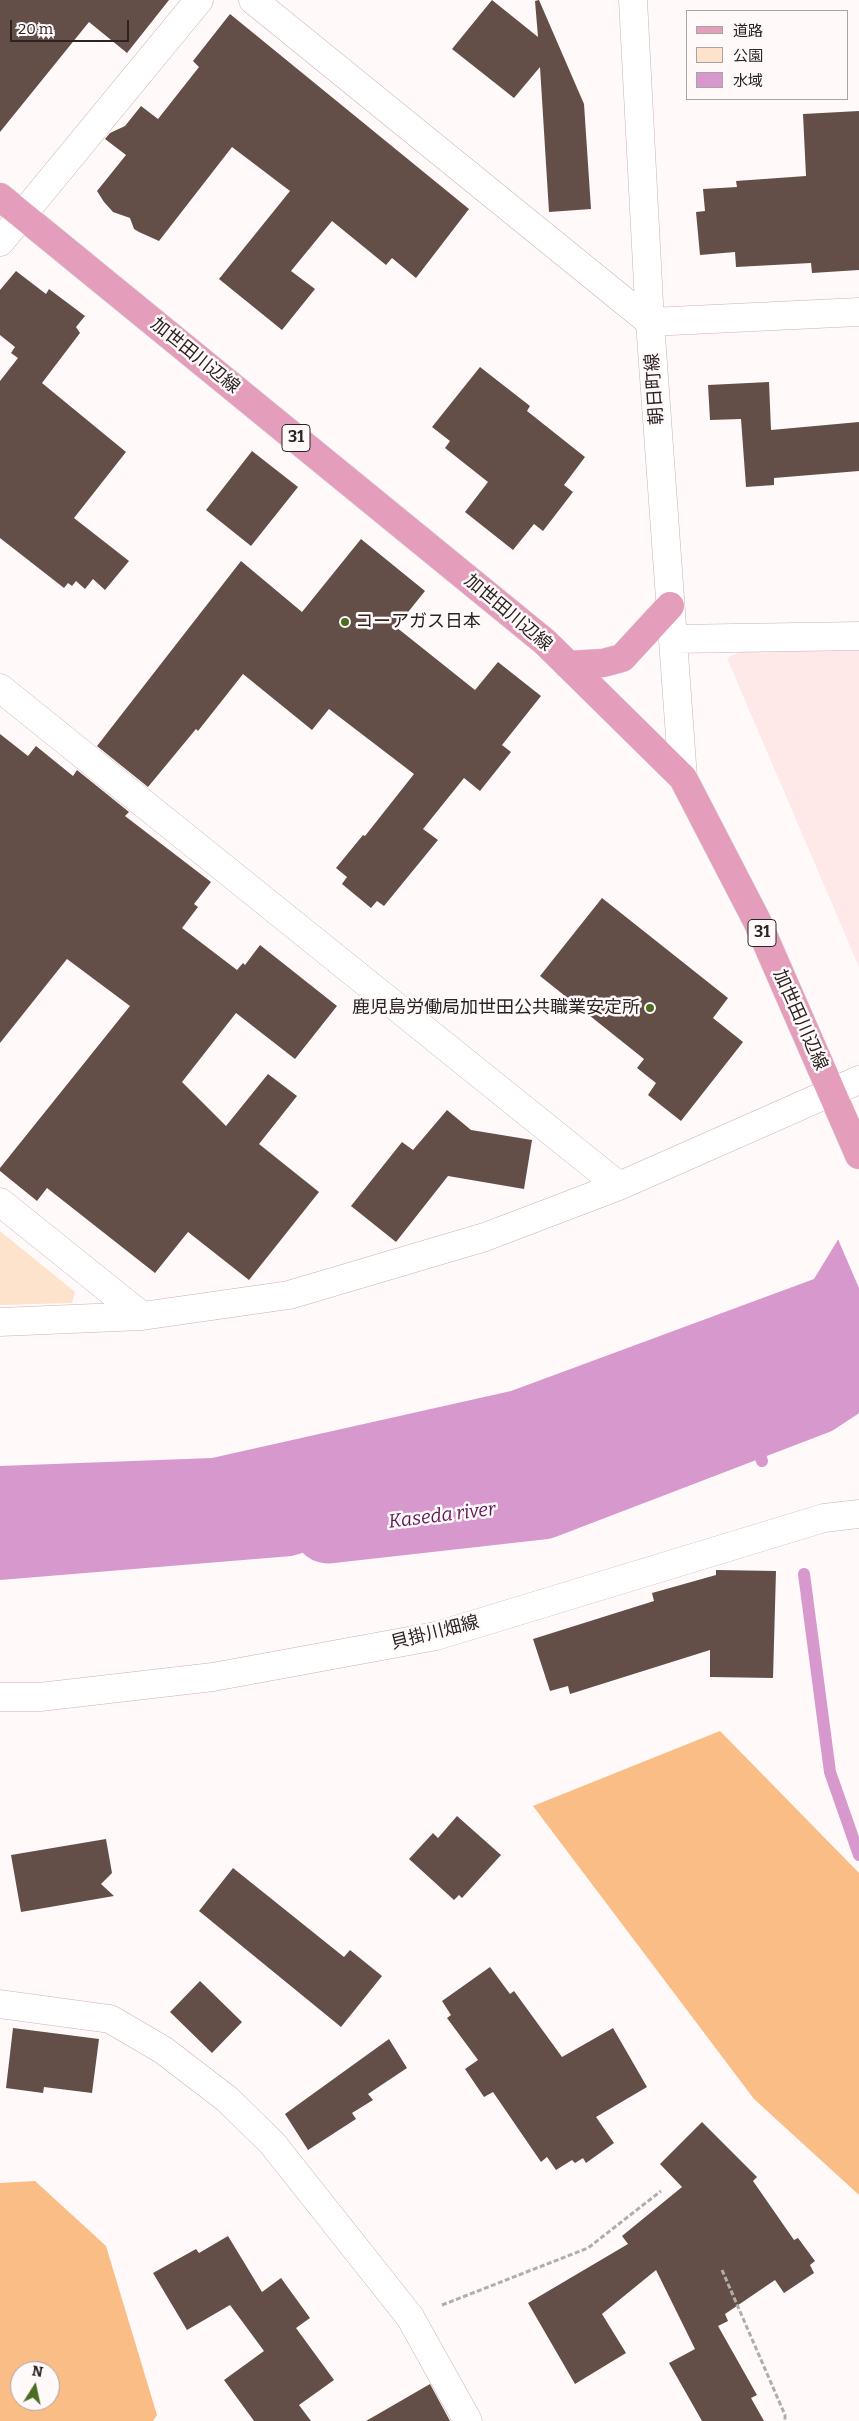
<!DOCTYPE html>
<meta charset="utf-8">
<style>
body{margin:0}
#map{position:relative;width:859px;height:2421px;overflow:hidden;background:#fff9f9;font-family:Bitter,"Noto Sans JP",serif}
canvas{display:block}
.legend{position:absolute;left:686px;top:10px;width:162px;height:90px;box-sizing:border-box;background:#fff9f9;border:1px solid #aba3a3;margin:0;padding:6px 9px;list-style:none;font-size:15px;color:#2c2323}
.legend li{display:flex;align-items:center;gap:10px;height:25px}
.legend b{width:25px;border:1px solid #aba3a3}
.north{position:absolute;left:10px;top:2361px;width:50px;height:50px;box-sizing:border-box;background:#fff9f9;border:1px solid #aba3a3;border-radius:50%;rotate:10deg;font-size:14px;font-weight:700;line-height:20px;text-align:center;color:#2c2323}
.north::after{content:'';display:block;margin:auto;width:18px;height:22px;background:#4a6c23;clip-path:polygon(50% 0,100% 100%,50% 72%,0 100%)}
.scale{position:absolute;left:10px;top:20px;width:119px;height:22px;box-sizing:border-box;border:2px solid #2c2323;border-top:0;padding-left:6px;font-size:15px;line-height:18px;white-space:nowrap;color:#2c2323;-webkit-text-stroke:4px #fff9f9;paint-order:stroke}
</style>
<div id="map">
<canvas width="859" height="2421"></canvas>
<ul class="legend">
<li><b style="height:6px;background:#e49ebc"></b>道路</li>
<li><b style="height:14px;background:#fee3cc"></b>公園</li>
<li><b style="height:14px;background:#d799cd"></b>水域</li>
</ul>
<div class="north">N</div>
<div class="scale">20 m</div>
</div>
<script>
const ctx = document.querySelector('canvas').getContext('2d');
ctx.lineJoin = 'round';
function fillPath(path, color) { ctx.fillStyle = color; ctx.fill(path, 'evenodd'); }
const poly = rows => new Path2D(rows.map(r => 'M' + r).join(''));
function strokePath(path, color, width, dash) { ctx.strokeStyle = color; ctx.lineWidth = width; ctx.lineCap = dash ? 'butt' : 'round'; ctx.setLineDash(dash || []); ctx.stroke(path); }
function write(font, color, halo, rows, align = 'center') {
  ctx.font = font + ' Bitter,"Noto Sans JP",serif'; ctx.lineWidth = 5; ctx.setLineDash([]); ctx.textBaseline = 'middle'; ctx.strokeStyle = halo; ctx.fillStyle = color; for (const [text, x, y, turn = 0] of rows) {
    ctx.save(); ctx.translate(x, y); ctx.rotate((+turn || 0) * Math.PI / 180); ctx.textAlign = isNaN(turn) ? turn : align; if (halo) ctx.strokeText(text, 0, 0); ctx.fillText(text, 0, 0); ctx.restore();
  }
}
const built = poly([
 [859,646,859,967,727,658,742,651]
]);
const green = poly([
 [0,1231,75,1292,72,1303,0,1305]
]);
const forest = poly([
 [720,1731,859,1873,859,2195,754,2099,533,1806],
 [35,2181,106,2246,157,2415,153,2421,0,2421,0,2183],
 [20,2371,50,2371,50,2401,20,2401]
]);
const water = poly([
 [859,1205,859,1389,850,1393,292,1556,0,1580,0,1466,212,1458,511,1391,814,1279]
]);
const pier = poly([
 [859,1203,859,1288,837,1237]
]);
const stream = poly([
 [749,1424,762,1461],
 [804,1574,830,1772,859,1855]
]);
const river = poly([
 [328,1528,542,1504,816,1399,859,1371]
]);
const building = poly([
 [0,0,169,0,127,53,89,22,0,132],
 [492,0,538,37,535,1,539,0,584,104,591,209,549,212,540,67,514,98,452,49],
 [230,14,469,209,416,278,392,258,386,265,332,221,291,271,315,289,282,330,219,279,290,191,232,147,159,241,139,232,134,229,130,218,113,212,104,202,97,191,126,155,105,139,110,133,125,126,141,106,158,119,199,67,193,61],
 [859,111,859,270,812,273,811,263,736,267,735,252,700,255,696,212,705,211,703,189,737,187,736,181,806,176,803,114],
 [16,271,46,294,49,289,85,316,76,327,80,333,42,383,126,452,74,518,129,561,105,590,93,579,85,589,76,581,72,586,68,583,64,588,0,538,0,381,18,358,11,353,15,347,0,335,0,290],
 [480,367,530,406,527,411,585,457,564,485,573,492,543,531,534,524,513,550,465,512,488,482,445,448,450,441,432,427],
 [769,382,771,430,859,422,859,471,774,478,774,485,746,487,741,419,710,420,708,385],
 [252,451,298,487,251,546,206,510],
 [361,539,425,591,396,627,475,690,498,662,541,696,502,745,511,752,480,791,464,778,423,829,438,840,384,906,377,901,371,908,342,884,347,877,336,868,363,835,365,836,414,774,329,709,312,730,243,674,198,731,196,729,148,787,97,746,241,561,302,612],
 [0,734,28,756,36,746,73,776,77,770,129,812,125,816,211,882,194,904,198,907,182,928,237,970,243,963,245,965,260,945,337,1006,295,1059,236,1013,182,1082,226,1126,268,1074,297,1096,259,1144,319,1192,249,1280,188,1232,155,1273,47,1188,37,1201,0,1171,0,1168,130,1006,67,959,0,1043],
 [602,898,728,998,713,1018,743,1042,681,1121,648,1095,656,1083,637,1068,644,1059,540,976],
 [447,1110,471,1130,532,1140,524,1189,448,1176,396,1242,351,1206,402,1142,413,1150],
 [716,1570,776,1571,773,1678,710,1677,710,1650,570,1694,568,1686,550,1691,533,1639,654,1601,652,1593,716,1575],
 [457,1816,501,1855,462,1898,459,1895,454,1900,409,1859,433,1833,438,1838],
 [106,1839,112,1873,101,1884,114,1896,21,1912,11,1855],
 [233,1868,344,1957,350,1950,382,1976,341,2027,199,1911],
 [490,1967,510,1994,514,1991,562,2057,613,2028,647,2087,596,2117,614,2143,586,2163,583,2158,575,2163,572,2160,556,2170,547,2157,541,2162,493,2092,484,2097,465,2069,478,2060,447,2018,451,2015,442,2001],
 [200,1981,242,2022,212,2053,170,2012],
 [13,2028,99,2039,92,2093,44,2087,43,2093,6,2088],
 [389,2039,407,2068,368,2094,373,2100,352,2113,356,2119,308,2150,285,2114],
 [702,2122,757,2177,753,2181,794,2240,798,2238,815,2261,810,2265,814,2273,784,2293,775,2280,725,2314,728,2321,718,2326,757,2395,751,2398,764,2421,702,2421,669,2363,695,2349,656,2270,602,2314,626,2353,575,2384,528,2303,628,2244,622,2236,682,2187,660,2164],
 [228,2236,262,2292,281,2278,310,2318,296,2328,334,2380,299,2405,311,2421,254,2421,224,2380,264,2351,230,2305,187,2330,153,2273,196,2249,199,2253],
 [430,2384,450,2421,366,2421]
]);
const path = poly([
 [722,2270,785,2415,785,2421],
 [442,2305,588,2248,661,2191]
]);
const minor = poly([
 [253,0,650,322,859,312],
 [633,0,650,322,683,778],
 [0,242,199,0],
 [673,639,859,636],
 [0,688,619,1186],
 [0,1202,142,1316],
 [0,1322,142,1316,289,1295,485,1237,619,1186,859,1080],
 [0,1697,40,1697,213,1677,436,1636,824,1518,859,1514],
 [0,2004,110,2019,163,2050,227,2099,272,2143,410,2317,468,2421]
]);
const major = poly([
 [0,197,545,642,683,778,757,921,859,1155],
 [568,665,603,663,622,658,670,606]
]);
const markers = [
 [345,622,5,"#4a6c23"],
 [650,1008,5,"#4a6c23"]
];
const shields = [
 [296,438,28],
 [762,933,28]
];
const shieldNames = [
 ["31",296,438],
 ["31",762,933]
];
const streetNames = [
 ["加世田川辺線",195,356,39],
 ["朝日町線",655,389,-94],
 ["加世田川辺線",508,613,40],
 ["加世田川辺線",800,1020,66],
 ["貝掛川畑線",435,1633,-14]
];
const poiNames = [
 ["コーアガス日本",355,622],
 ["鹿児島労働局加世田公共職業安定所",640,1008,"right"]
];
const waterNames = [
 ["Kaseda river",442,1516,-7]
];
fillPath(built, '#fee8e8');
fillPath(green, '#fee3cc');
fillPath(forest, '#fabd85');
fillPath(water, '#d799cd');
fillPath(pier, '#fff9f9');
strokePath(stream, '#d799cd', 12);
strokePath(river, '#d799cd', 71);
fillPath(building, '#644f48');
strokePath(minor, '#ccb2b3', 29);
strokePath(major, '#d9d7d7', 29);
strokePath(path, '#b3acac', 3, [5, 2.5]);
strokePath(minor, '#fff', 28);
strokePath(major, '#e49ebc', 28);
for (const [x, y, r, color] of markers) { const dot = new Path2D(); dot.arc(x, y, r, 0, 2 * Math.PI); ctx.fillStyle = color; ctx.fill(dot); strokePath(dot, '#fff9f9', 2); }
for (const [x, y, w] of shields) { const box = new Path2D(); box.roundRect(x - w / 2, y - 13.5, w, 27, 4); ctx.fillStyle = '#fff9f9'; ctx.fill(box); strokePath(box, '#2c2323', 1); }
write('bold 16px', '#2c2323', null, shieldNames);
write('18px', '#2c2323', '#fff9f9', streetNames);
write('18px', '#2c2323', '#fff9f9', poiNames, 'left');
write('italic 19px', '#5f1758', '#fff9f9', waterNames);
</script>
